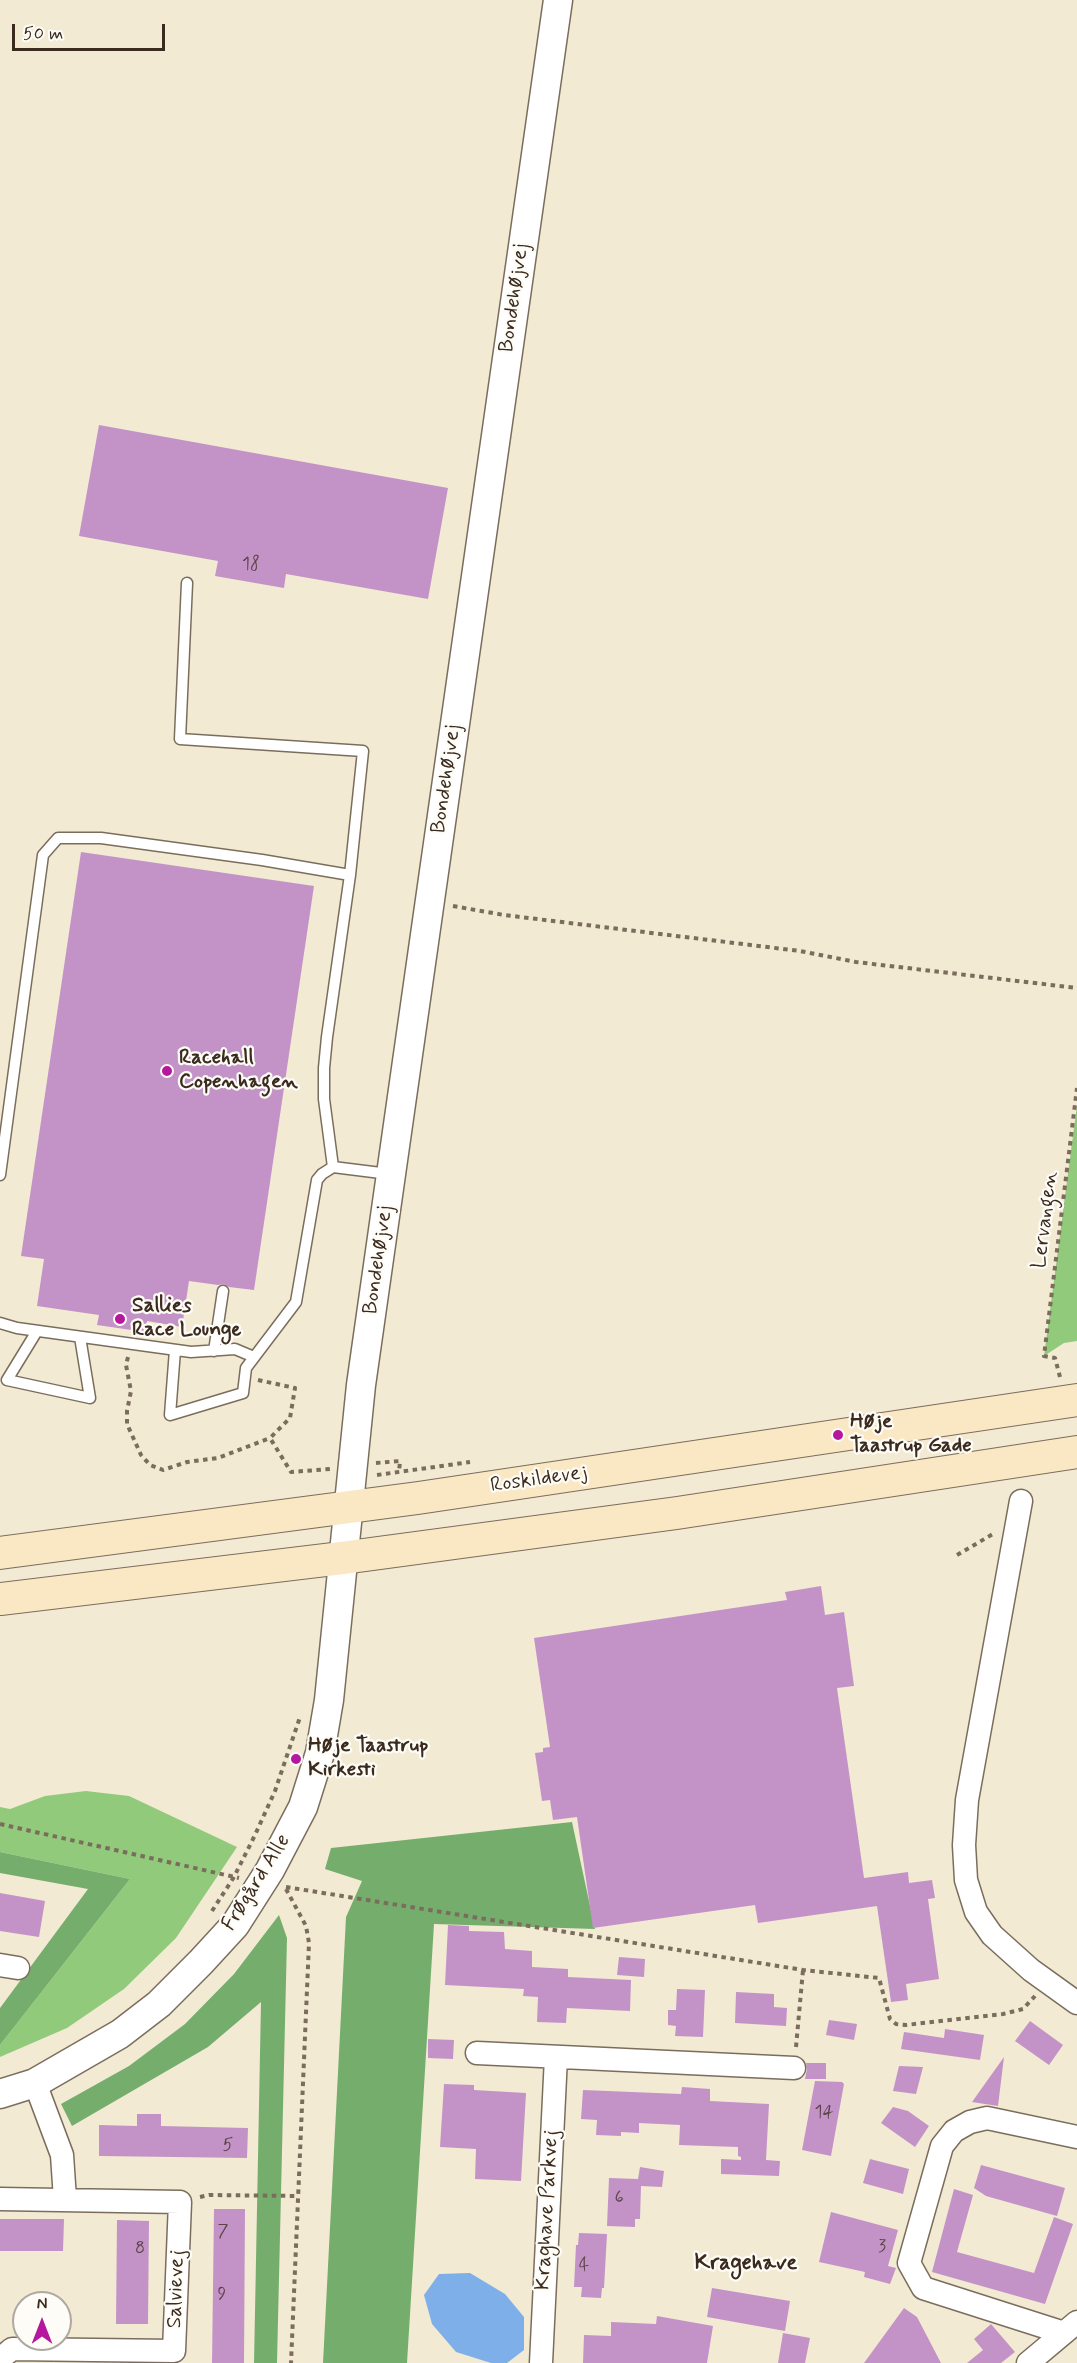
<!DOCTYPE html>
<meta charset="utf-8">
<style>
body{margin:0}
#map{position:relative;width:1077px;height:2363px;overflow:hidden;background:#f3ead3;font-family:Mynerve,sans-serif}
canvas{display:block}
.north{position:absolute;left:12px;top:2291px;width:60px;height:60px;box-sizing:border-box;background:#fdfcf7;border:2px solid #afa8a0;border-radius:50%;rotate:0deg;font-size:16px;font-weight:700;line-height:24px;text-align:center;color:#3b2a1e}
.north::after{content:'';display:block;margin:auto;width:21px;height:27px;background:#b5179e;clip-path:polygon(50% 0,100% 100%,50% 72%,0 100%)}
.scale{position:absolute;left:12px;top:24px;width:153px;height:27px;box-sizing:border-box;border:3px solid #3b2a1e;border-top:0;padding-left:8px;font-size:18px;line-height:21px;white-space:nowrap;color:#3b2a1e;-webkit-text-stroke:4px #fdfcf7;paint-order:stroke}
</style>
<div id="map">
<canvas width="1077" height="2363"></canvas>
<div class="north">N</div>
<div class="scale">50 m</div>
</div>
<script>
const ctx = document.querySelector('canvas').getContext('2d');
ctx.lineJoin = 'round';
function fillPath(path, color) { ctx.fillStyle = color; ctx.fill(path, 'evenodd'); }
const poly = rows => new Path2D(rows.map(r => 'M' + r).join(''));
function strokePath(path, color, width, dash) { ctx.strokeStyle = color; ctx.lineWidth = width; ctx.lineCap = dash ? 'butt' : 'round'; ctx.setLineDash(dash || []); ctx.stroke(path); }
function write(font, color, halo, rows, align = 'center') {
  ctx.font = font + ' Mynerve,sans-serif'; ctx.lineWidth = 4.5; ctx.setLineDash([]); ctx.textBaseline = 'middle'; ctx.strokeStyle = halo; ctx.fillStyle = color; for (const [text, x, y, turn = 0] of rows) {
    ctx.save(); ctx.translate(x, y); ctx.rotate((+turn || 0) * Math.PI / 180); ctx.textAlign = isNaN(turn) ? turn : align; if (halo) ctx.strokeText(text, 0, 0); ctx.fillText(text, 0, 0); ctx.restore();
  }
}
const green = poly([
 [1077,1105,1077,1341,1064,1343,1044,1356],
 [86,1791,129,1796,237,1847,176,1938,124,1989,67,2028,0,2057,0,2045,130,1879,0,1852,0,1807,10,1809,45,1796]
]);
const forest = poly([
 [572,1822,595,1929,434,1924,407,2363,323,2363,346,1917,362,1881,325,1869,331,1848],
 [0,1852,130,1879,0,2045,0,2008,88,1889,0,1873],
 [279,1915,287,1938,277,2363,254,2363,261,2002,208,2047,72,2126,61,2104,129,2066,185,2024,234,1974]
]);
const water = poly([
 [470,2273,505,2294,524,2317,524,2350,507,2363,491,2363,456,2352,432,2324,424,2295,439,2274]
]);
const building = poly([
 [99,425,448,488,428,599,286,574,284,588,215,576,218,561,79,536],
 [81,852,314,886,254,1290,229,1287,224,1284,218,1285,189,1281,182,1327,147,1321,145,1332,97,1325,99,1315,37,1306,44,1259,21,1256],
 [821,1586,825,1615,844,1612,854,1686,837,1688,864,1878,908,1872,909,1883,932,1880,935,1898,928,1899,939,1979,906,1984,908,2000,891,2002,877,1906,758,1923,755,1905,593,1928,577,1817,553,1820,550,1800,542,1801,535,1753,543,1752,543,1748,550,1747,534,1638,787,1600,785,1592],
 [0,1893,45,1901,39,1937,0,1931],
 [448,1925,469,1926,469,1931,504,1932,505,1949,532,1951,532,1967,568,1969,568,1977,631,1980,630,2011,567,2008,566,2023,537,2022,538,1997,523,1996,524,1989,445,1985],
 [619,1957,645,1959,644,1977,617,1975],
 [677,1989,705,1990,703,2037,675,2036,676,2026,668,2025,668,2010,676,2010],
 [736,1992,774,1994,774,2007,787,2008,786,2026,735,2023],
 [829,2020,857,2024,854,2040,826,2035],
 [1030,2021,1063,2045,1049,2065,1015,2041],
 [945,2029,984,2035,980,2060,901,2049,904,2032,944,2038],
 [428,2039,454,2040,453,2059,428,2058],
 [1004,2057,998,2106,972,2102],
 [806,2063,826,2063,826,2079,805,2079,807,2069],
 [899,2066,923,2067,916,2094,893,2091],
 [815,2081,842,2082,844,2084,831,2156,802,2150],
 [444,2084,474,2085,474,2090,526,2093,521,2181,475,2179,476,2149,440,2147],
 [682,2087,710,2089,710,2101,769,2104,766,2160,780,2161,779,2176,721,2174,721,2159,741,2160,741,2157,738,2156,738,2147,679,2145,680,2125,639,2123,639,2133,621,2132,621,2136,596,2135,597,2120,581,2119,583,2090,681,2094],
 [893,2107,908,2111,929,2126,915,2147,881,2123],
 [137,2114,161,2114,161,2126,248,2128,247,2158,99,2156,99,2125,137,2126],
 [870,2159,909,2169,903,2194,863,2183],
 [981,2165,1065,2188,1057,2216,986,2196,974,2188],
 [640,2167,664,2171,662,2187,641,2186,640,2219,635,2219,635,2227,607,2226,609,2178,638,2179],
 [954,2189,973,2195,957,2252,1034,2273,1054,2217,1073,2224,1045,2304,932,2272],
 [214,2209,245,2209,244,2363,212,2363],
 [831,2212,898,2230,888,2266,896,2268,890,2284,864,2277,865,2272,819,2262],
 [0,2219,64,2219,63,2251,0,2251],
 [117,2220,149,2221,148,2324,116,2324],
 [579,2233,607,2234,604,2288,602,2288,601,2298,581,2297,582,2287,574,2287,576,2245,578,2245],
 [712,2288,790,2301,785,2331,707,2317],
 [904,2308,917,2317,941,2363,864,2363],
 [657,2316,713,2326,707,2363,583,2363,584,2335,611,2336,611,2322,656,2324],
 [991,2324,1015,2352,1001,2363,967,2363,983,2350,974,2339],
 [783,2333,810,2338,805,2363,778,2363]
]);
const path = poly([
 [453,906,504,915,800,951,856,962,1077,988],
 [128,1357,126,1365,131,1391,127,1411,127,1424,141,1455,150,1465,163,1470,187,1462,218,1458,270,1438],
 [1060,1377,1055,1358,1044,1356,1077,1088],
 [258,1380,295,1388,290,1418,270,1438,291,1472,330,1469],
 [376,1463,400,1461,399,1472],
 [377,1475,470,1462],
 [957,1555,993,1534],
 [0,1824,239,1878],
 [286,1887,803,1970,879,1978,890,2019,896,2024,906,2025,1003,2014,1023,2009,1035,1996],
 [286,1889,306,1926,309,1943,291,2363],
 [212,1911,234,1877,255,1835,275,1791,300,1717],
 [796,2047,803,1970],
 [200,2197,209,2195,298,2196]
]);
const service = poly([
 [187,583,180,739,363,751,350,875],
 [0,1175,43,855,58,838,101,838,262,860,350,875,327,1037,324,1068,324,1099,333,1167],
 [0,1323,17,1328,191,1352,235,1349,254,1357],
 [37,1331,7,1380,90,1398,80,1337],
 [175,1350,170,1415,243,1393,246,1368,296,1302,317,1180,322,1174,333,1167,389,1174],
 [214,1351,223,1291]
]);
const minor = poly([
 [1021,1501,967,1800,964,1845,966,1880,976,1912,992,1935,1031,1970,1077,2003],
 [0,1965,18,1968],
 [477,2053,794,2068],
 [35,2083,62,2155,65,2199],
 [0,2199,180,2202,174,2351,12,2349,0,2359],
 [1064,2333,923,2288,909,2263,942,2146,954,2131,970,2122,987,2118,1077,2137],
 [541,2363,556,2057],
 [1028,2363,1077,2322]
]);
const tertiary = poly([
 [0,2094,35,2083,120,2034,159,2004,201,1962,235,1925,270,1870,303,1807,320,1753,329,1700,361,1385,558,0]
]);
const secondary = poly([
 [0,1553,418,1498,1077,1400],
 [0,1599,342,1558,677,1513,1077,1452]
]);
const markers = [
 [167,1071,6,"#b5179e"],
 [120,1319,6,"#b5179e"],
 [838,1435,6,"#b5179e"],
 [296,1759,6,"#b5179e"]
];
const numberNames = [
 ["18",251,565],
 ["14",824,2113],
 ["5",228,2146],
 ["6",619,2198],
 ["7",223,2232],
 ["3",882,2247],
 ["8",140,2249],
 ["4",584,2266],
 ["9",222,2295]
];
const streetNames = [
 ["Bondehøjvej",515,298,-82],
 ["Bondehøjvej",447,779,-82],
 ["Lervangen",1046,1220,-83],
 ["Bondehøjvej",379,1260,-82],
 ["Roskildevej",539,1480,-8],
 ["Frøgård Alle",257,1883,-58],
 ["Kraghave Parkvej",548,2210,-87],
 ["Salvievej",177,2289,-88]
];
const poiNames = [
 ["Racehall",179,1059],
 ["Copenhagen",179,1083],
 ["Sallies",132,1307],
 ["Race Lounge",132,1331],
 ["Høje",850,1423],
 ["Taastrup Gade",850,1447],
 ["Høje Taastrup",308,1747],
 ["Kirkesti",308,1771]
];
const neighbourhoodNames = [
 ["Kragehave",746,2264]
];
fillPath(green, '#92ca7c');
fillPath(forest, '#75ae6c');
fillPath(water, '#7eafe9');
fillPath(building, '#c393c8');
strokePath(service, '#7b6d5d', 13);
strokePath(minor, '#7b6d5d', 25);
strokePath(tertiary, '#7b6d5d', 31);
strokePath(secondary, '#7b6d5d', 34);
strokePath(path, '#7b6d5d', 4, [4.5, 4.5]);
strokePath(service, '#fff', 10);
strokePath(minor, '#fff', 22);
strokePath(tertiary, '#fff', 28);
strokePath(secondary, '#fae7c3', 32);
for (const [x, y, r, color] of markers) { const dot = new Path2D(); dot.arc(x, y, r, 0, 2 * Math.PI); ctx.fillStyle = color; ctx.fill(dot); strokePath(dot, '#fdfcf7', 2); }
write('18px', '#5d4448', null, numberNames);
write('21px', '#3b2a1e', '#fdfcf7', streetNames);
write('bold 21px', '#3b2a1e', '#fdfcf7', poiNames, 'left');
write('bold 22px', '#3b2a1e', '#fdfcf7', neighbourhoodNames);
</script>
